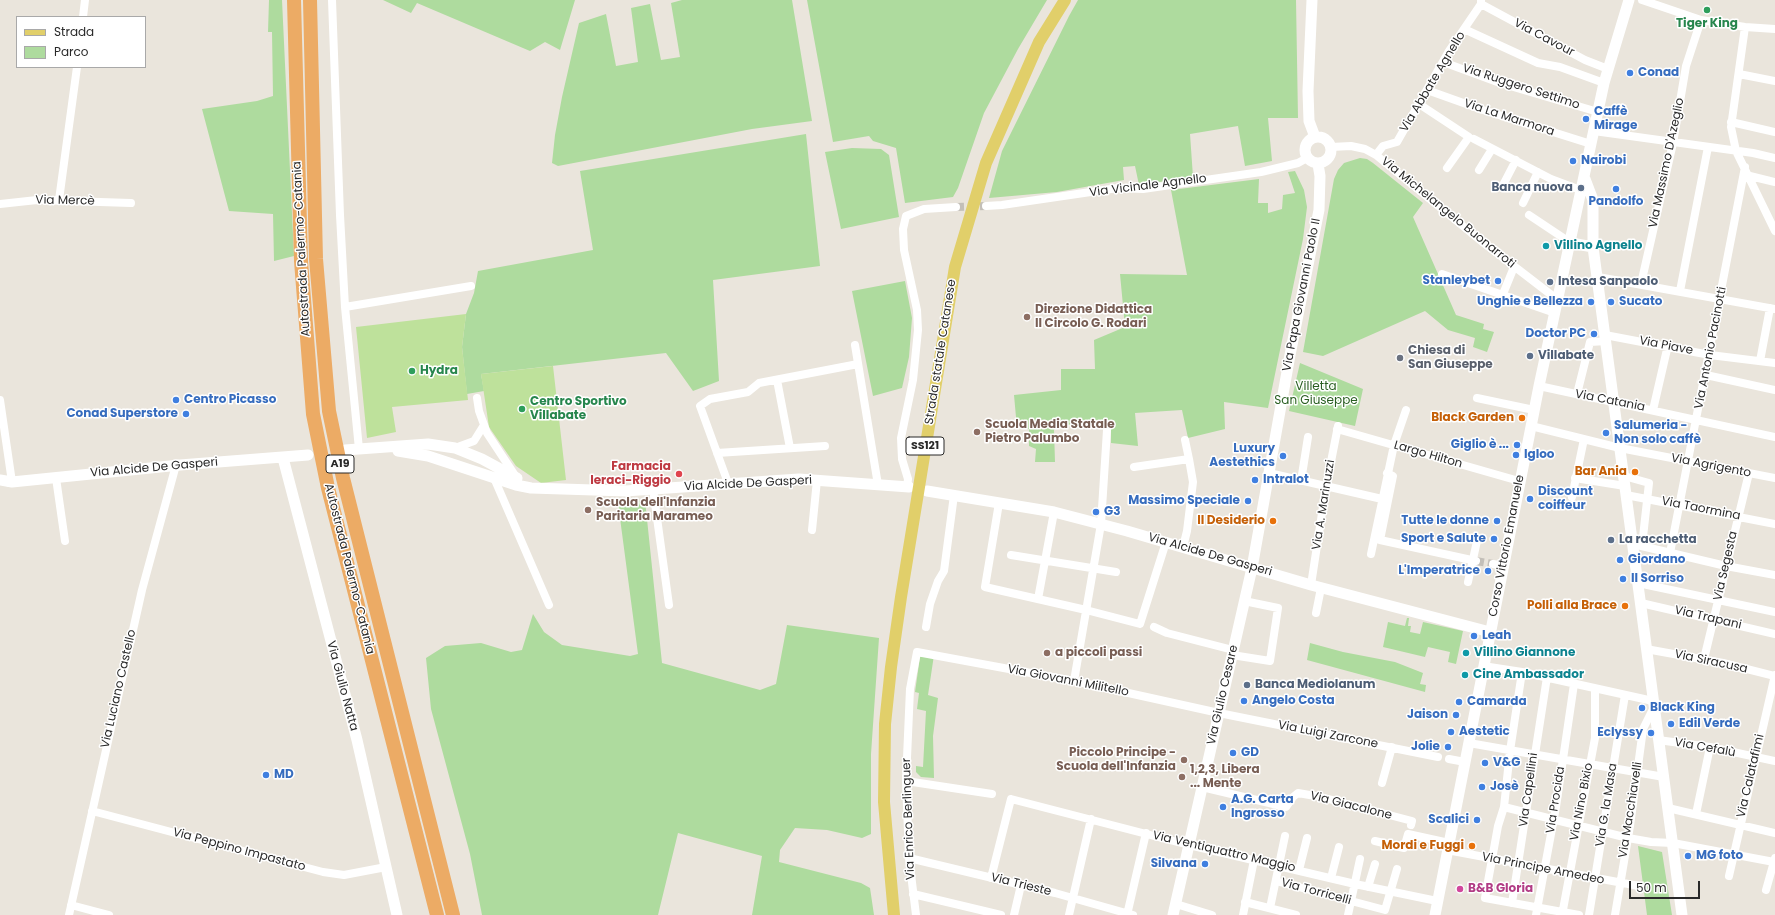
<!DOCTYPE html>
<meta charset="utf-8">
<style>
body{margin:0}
#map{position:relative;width:1775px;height:915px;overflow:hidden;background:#eae5dc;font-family:Poppins,sans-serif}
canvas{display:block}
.legend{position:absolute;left:16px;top:16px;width:130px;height:52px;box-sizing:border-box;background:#fff;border:1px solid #a9a9a9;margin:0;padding:5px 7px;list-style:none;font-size:12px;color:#292929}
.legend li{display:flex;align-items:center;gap:8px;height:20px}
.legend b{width:20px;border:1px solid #a9a9a9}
.scale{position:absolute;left:1629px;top:881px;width:71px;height:18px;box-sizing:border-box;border:2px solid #292929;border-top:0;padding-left:5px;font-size:12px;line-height:14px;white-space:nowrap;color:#292929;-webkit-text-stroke:3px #fff;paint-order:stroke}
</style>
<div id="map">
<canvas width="1775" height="915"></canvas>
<ul class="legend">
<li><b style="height:5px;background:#e1cf6a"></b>Strada</li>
<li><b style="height:11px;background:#aedb9e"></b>Parco</li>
</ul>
<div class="scale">50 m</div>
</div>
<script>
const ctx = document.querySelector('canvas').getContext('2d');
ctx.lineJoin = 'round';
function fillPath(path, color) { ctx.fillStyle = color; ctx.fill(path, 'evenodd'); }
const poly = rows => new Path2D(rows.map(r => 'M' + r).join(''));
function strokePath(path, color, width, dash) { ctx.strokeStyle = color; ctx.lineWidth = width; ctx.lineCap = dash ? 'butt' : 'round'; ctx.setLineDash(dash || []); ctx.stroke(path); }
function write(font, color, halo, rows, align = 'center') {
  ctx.font = font + ' Poppins,sans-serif'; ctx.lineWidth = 3; ctx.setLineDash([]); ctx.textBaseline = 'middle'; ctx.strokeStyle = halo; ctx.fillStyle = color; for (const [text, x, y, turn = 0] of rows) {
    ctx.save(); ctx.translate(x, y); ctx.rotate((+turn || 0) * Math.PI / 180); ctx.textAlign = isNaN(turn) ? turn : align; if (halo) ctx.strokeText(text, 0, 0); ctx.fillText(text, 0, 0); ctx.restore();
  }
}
const green = poly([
 [269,0,282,0,294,256,274,261,273,214,229,211,202,109,257,101,273,96,272,32,268,32],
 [383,0,575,0,560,50,545,42,530,51,417,3,411,13],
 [682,0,792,0,812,121,752,129,558,166,552,163,555,135,562,97,579,23,606,14,616,66,638,62,631,8,650,4,661,60,680,57,671,3],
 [807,0,1047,0,1018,49,984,113,958,188,953,197,905,203,896,148,873,141,869,136,833,142],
 [1078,0,1296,0,1298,118,1268,118,1272,161,1245,166,1238,126,1190,134,1193,177,1139,185,1135,166,1123,167,1124,180,1057,192,989,198,1002,151,1069,16],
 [806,134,820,266,713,280,719,381,693,391,666,353,481,374,484,391,467,394,462,347,466,314,474,293,478,271,593,250,580,171],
 [852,148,881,149,889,155,899,217,841,229,825,152],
 [1360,158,1367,159,1373,163,1423,203,1413,217,1456,315,1484,324,1483,329,1494,332,1487,352,1473,347,1475,338,1448,330,1425,311,1323,356,1303,352,1334,179,1338,170,1344,163],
 [1295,171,1304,190,1307,207,1303,239,1268,408,1224,402,1225,429,1188,438,1182,410,1135,413,1138,446,1111,443,1111,432,1108,424,1058,425,1054,430,1055,462,1035,462,1036,449,1029,446,1029,429,1017,428,1014,395,1061,390,1061,369,1095,369,1094,340,1125,327,1120,274,1187,275,1171,190,1259,179,1258,203,1268,203,1268,213,1282,209,1283,195,1295,193,1288,172],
 [905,281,912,318,909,357,902,388,873,396,852,291],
 [1300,363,1363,389,1355,426,1289,411],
 [645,500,662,663,760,690,776,684,787,625,879,638,871,754,871,834,862,838,827,830,795,828,780,850,779,862,861,883,870,888,874,915,752,915,762,856,678,833,658,915,482,915,470,854,431,709,426,658,445,646,481,643,511,652,522,650,533,614,544,632,562,645,630,656,638,654,618,503],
 [1407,618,1409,618,1408,626,1411,626,1410,632,1420,634,1423,622,1463,631,1456,664,1448,662,1450,652,1428,647,1425,657,1383,647,1388,622,1405,626],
 [1310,643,1343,652,1395,662,1423,673,1420,684,1426,685,1425,692,1307,660],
 [927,654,934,655,928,695,938,698,933,736,934,778,921,777,916,772,916,766,923,767,926,711,917,709,919,693,915,692,920,657],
 [1638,846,1662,852,1672,915,1647,915]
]);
const pitch = poly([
 [466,314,462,347,468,400,392,407,396,432,367,438,356,327],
 [553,366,566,480,541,483,516,466,489,427,481,374]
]);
const streetTunnel = poly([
 [956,207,986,206],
 [1476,561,1493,564]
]);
const street = poly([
 [332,0,340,215,345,307,359,449],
 [1642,0,1701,20,1745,27,1775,29],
 [1481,4,1585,60,1608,69],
 [83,17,85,0],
 [1745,27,1731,127,1736,151,1775,231],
 [1464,29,1538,63,1560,67,1604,83],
 [1443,62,1500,83,1598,112],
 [1739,74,1775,81],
 [1427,90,1483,110,1591,144],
 [1419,104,1469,137,1447,168],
 [1731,122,1775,132],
 [1594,131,1753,153,1775,158],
 [1474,139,1551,179,1583,191],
 [1331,147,1351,146,1365,149,1376,155,1480,240,1558,300],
 [1376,155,1383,146,1397,142,1449,51,1481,4,1481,0],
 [1479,170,1492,149],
 [1750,176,1775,182],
 [1502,187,1516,160],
 [59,200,77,67],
 [1523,203,1538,172],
 [0,204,37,200,131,203],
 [986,206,1002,205,1118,188,1143,189,1261,172,1298,163,1307,158],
 [1529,215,1571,243],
 [1442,274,1555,313],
 [1598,277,1775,309],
 [1641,284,1673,143,1686,66,1701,20],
 [1680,291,1708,147],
 [1503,294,1514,267],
 [345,307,471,286],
 [1605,335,1710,355,1775,363],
 [855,345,878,485],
 [1760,361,1770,308],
 [1706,375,1775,390],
 [777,380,790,448],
 [1539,386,1775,437],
 [1577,394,1590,342,1606,341],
 [477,398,479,411,487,433,516,477],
 [1477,398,1534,410],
 [0,400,12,482,9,483],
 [1653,410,1668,345],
 [1531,426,1620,448,1775,478],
 [1337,429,1519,481],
 [1185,440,1189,459],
 [455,448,474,441,484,425],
 [717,453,825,446],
 [1134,467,1189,459,1193,482,1187,531,1183,547],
 [1269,473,1382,499],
 [1387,473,1393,476,1380,540,1476,561],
 [1624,476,1649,483,1642,546],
 [56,478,65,541],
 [494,478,549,605],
 [1575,478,1625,486],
 [1301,481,1308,437],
 [728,483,700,406,710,399,748,392,759,383,858,364],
 [907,487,908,479,902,459,901,438,913,380,918,330,917,310,904,250,903,229,906,216,924,209,956,207],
 [653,489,669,605],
 [1626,495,1775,524],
 [1572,497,1584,439],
 [999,503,985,587,1086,610,1140,624,1166,542],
 [812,530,817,480],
 [1633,544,1726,566,1775,575],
 [1670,553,1745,167],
 [1371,554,1394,445,1406,410],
 [1011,555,1116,572],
 [1493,564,1503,566],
 [1468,582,1477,541],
 [1638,583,1775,612],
 [1311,585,1326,487,1338,426],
 [1038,599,1054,512],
 [1641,603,1775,634],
 [1316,613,1321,588],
 [926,627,930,604,938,581,944,571,954,495],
 [1154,627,1167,633,1233,650],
 [1646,649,1723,663,1775,676],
 [1232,655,1270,661,1278,608,1244,601],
 [1704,659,1749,473],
 [1483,666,1522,672,1653,701],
 [1522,672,1510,751,1504,807,1498,826,1485,898,1579,915],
 [1074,681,1101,524,1107,430],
 [1658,740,1710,747,1775,761],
 [1469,743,1664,777],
 [1449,759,1465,762],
 [906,781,992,794],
 [1382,783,1392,747],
 [1202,787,1286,807,1293,797,1298,793,1321,797,1412,821,1411,825],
 [1504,807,1628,838,1651,842,1673,843,1774,862],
 [1668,808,1775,833],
 [92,811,323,872,344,875,386,867],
 [1696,814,1710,747],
 [1375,841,1404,848,1408,834,1449,843],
 [1447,850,1639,886],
 [909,858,1055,893,1133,915],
 [1299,870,1307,838],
 [1729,876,1775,675],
 [991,878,1011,799,1189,845,1355,884,1437,901],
 [1331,878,1339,847],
 [1276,881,1385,910,1397,869],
 [1368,887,1375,864],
 [1766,890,1775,858],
 [913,894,1001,915],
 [1245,902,1296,915],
 [1512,903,1547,677],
 [1176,904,1212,915],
 [71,905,109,915],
 [1270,908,1285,836],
 [69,915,142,590,176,465],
 [916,915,909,858,906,781,910,689,917,652,1074,681,1219,713,1438,757],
 [1014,915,1021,885],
 [1069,915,1091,819],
 [1127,915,1146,833],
 [1243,915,1254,860],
 [1348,915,1360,859],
 [1536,915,1556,807,1574,684],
 [1562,915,1595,738,1595,689],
 [1589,915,1625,695],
 [1615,915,1630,826,1643,729,1654,707]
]);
const secondary = poly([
 [1312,0,1308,91,1309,121,1315,137],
 '1305 150a13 13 0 1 1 26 0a13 13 0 1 1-26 0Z',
 [1585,179,1593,200,1593,247,1682,915],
 [1571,243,1593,247],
 [345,450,428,444,455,448,482,459,517,478,516,485,531,488,625,491,799,479,909,487],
 [398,451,428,456,516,485],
 [283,458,357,740,397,915],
 [0,480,12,482,180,465,308,455],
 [927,491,1054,512,1127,531,1311,585,1490,632],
 [1173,915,1252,568,1290,355,1319,210,1320,176,1318,164],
 [1435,915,1539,386,1604,83,1629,0]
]);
const primary = poly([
 [894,915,884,802,885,724,891,667,901,597,955,267,986,163,1039,42,1065,0]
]);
const highway = poly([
 [294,0,301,261,313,414,328,488,437,915],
 [310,0,316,259,329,411,343,478,453,915]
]);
const markers = [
 [1707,10,4,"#2e9e5b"],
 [1630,73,4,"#3f7fe0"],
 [1586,119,4,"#3f7fe0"],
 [1573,161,4,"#3f7fe0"],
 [1581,188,4,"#5c6f8a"],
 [1616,189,4,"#3f7fe0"],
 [1546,246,4,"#0f9aa8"],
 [1498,281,4,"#3f7fe0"],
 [1550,282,4,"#5c6f8a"],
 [1591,302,4,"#3f7fe0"],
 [1611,302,4,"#3f7fe0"],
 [1027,317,4,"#8d6e63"],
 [1594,334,4,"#3f7fe0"],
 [1530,356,4,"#5c6f8a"],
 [1400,358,4,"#6b7280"],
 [412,371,4,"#2e9e5b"],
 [176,400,4,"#3f7fe0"],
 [522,409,4,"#2e9e5b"],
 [186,414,4,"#3f7fe0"],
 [1522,418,4,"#e8710a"],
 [977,432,4,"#8d6e63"],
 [1606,433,4,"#3f7fe0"],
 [1517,445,4,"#3f7fe0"],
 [1516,455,4,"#3f7fe0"],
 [1283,456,4,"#3f7fe0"],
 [1635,472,4,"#e8710a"],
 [679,474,4,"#e0444e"],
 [1255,480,4,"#3f7fe0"],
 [1530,499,4,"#3f7fe0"],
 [1248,501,4,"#3f7fe0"],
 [588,510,4,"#8d6e63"],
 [1096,512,4,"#3f7fe0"],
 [1273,521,4,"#e8710a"],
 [1497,521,4,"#3f7fe0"],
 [1494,539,4,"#3f7fe0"],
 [1611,540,4,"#5c6f8a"],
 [1620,560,4,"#3f7fe0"],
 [1488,571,4,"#3f7fe0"],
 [1623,579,4,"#3f7fe0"],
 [1625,606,4,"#e8710a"],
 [1474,636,4,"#3f7fe0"],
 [1047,653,4,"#8d6e63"],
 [1466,653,4,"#0f9aa8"],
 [1465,675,4,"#0f9aa8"],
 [1247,685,4,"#5c6f8a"],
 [1244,701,4,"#3f7fe0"],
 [1459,702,4,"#3f7fe0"],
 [1642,708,4,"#3f7fe0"],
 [1456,715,4,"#3f7fe0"],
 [1671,724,4,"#3f7fe0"],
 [1451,732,4,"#3f7fe0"],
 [1651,733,4,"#3f7fe0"],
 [1448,747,4,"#3f7fe0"],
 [1233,753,4,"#3f7fe0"],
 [1184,760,4,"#8d6e63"],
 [1485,763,4,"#3f7fe0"],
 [266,775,4,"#3f7fe0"],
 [1182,777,4,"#8d6e63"],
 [1482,787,4,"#3f7fe0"],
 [1223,807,4,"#3f7fe0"],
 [1477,820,4,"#3f7fe0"],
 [1472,846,4,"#e8710a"],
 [1688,856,4,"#3f7fe0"],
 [1205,864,4,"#3f7fe0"],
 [1460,889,4,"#d1479c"]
];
const shields = [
 [925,446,38],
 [340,464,28]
];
const shieldNames = [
 ["SS121",925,446],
 ["A19",340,464]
];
const leisureNames = [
 ["Tiger King",1707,24,"center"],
 ["Hydra",420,371],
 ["Centro Sportivo",530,402],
 ["Villabate",530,416]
];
const streetNames = [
 ["Via Cavour",1544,38,28],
 ["Via Abbate Agnello",1433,82,-59],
 ["Via Ruggero Settimo",1521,87,18],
 ["Via La Marmora",1509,118,18],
 ["Via Massimo D'Azeglio",1667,163,-78],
 ["Via Vicinale Agnello",1148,186,-7],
 ["Via Mercè",65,201,1],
 ["Via Michelangelo Buonarroti",1448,213,39],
 ["Autostrada Palermo-Catania",302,249,-93],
 ["Via Papa Giovanni Paolo II",1302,295,-79],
 ["Via Piave",1666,346,11],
 ["Via Antonio Pacinotti",1711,348,-79],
 ["Strada statale Catanese",941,352,-81],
 ["Via Catania",1610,401,11],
 ["Largo Hilton",1428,455,16],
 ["Via Agrigento",1711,466,11],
 ["Via Alcide De Gasperi",154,468,-5],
 ["Via Alcide De Gasperi",748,484,-3],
 ["Via A. Marinuzzi",1324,505,-81],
 ["Via Taormina",1701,509,11],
 ["Corso Vittorio Emanuele",1507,546,-79],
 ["Via Alcide De Gasperi",1210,555,16],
 ["Via Segesta",1726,566,-77],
 ["Autostrada Palermo-Catania",349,569,76],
 ["Via Trapani",1708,618,13],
 ["Via Siracusa",1711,662,12],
 ["Via Giovanni Militello",1068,681,11],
 ["Via Giulio Natta",342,686,75],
 ["Via Luciano Castello",119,689,-77],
 ["Via Giulio Cesare",1223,695,-77],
 ["Via Luigi Zarcone",1328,735,11],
 ["Via Cefalù",1705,748,10],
 ["Via Calatafimi",1751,776,-77],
 ["Via Capellini",1529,790,-82],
 ["Via Procida",1556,800,-81],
 ["Via Nino Bixio",1582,802,-79],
 ["Via G. la Masa",1607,805,-81],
 ["Via Giacalone",1351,806,14],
 ["Via Macchiavelli",1631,810,-81],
 ["Via Enrico Berlinguer",909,819,-92],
 ["Via Peppino Impastato",239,850,15],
 ["Via Ventiquattro Maggio",1224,852,13],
 ["Via Principe Amedeo",1543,869,11],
 ["Via Trieste",1021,885,14],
 ["Via Torricelli",1316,892,15]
];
const shopNames = [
 ["Conad",1638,73],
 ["Caffè",1594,112],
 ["Mirage",1594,126],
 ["Nairobi",1581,161],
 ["Pandolfo",1616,202,"center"],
 ["Stanleybet",1490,281,"right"],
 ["Unghie e Bellezza",1583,302,"right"],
 ["Sucato",1619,302],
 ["Doctor PC",1586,334,"right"],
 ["Centro Picasso",184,400],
 ["Conad Superstore",178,414,"right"],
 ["Salumeria -",1614,426],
 ["Non solo caffè",1614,440],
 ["Giglio è ...",1509,445,"right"],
 ["Luxury",1275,449,"right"],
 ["Aestethics",1275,463,"right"],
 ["Igloo",1524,455],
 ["Intralot",1263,480],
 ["Discount",1538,492],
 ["coiffeur",1538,506],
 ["Massimo Speciale",1240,501,"right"],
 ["G3",1104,512],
 ["Tutte le donne",1489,521,"right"],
 ["Sport e Salute",1486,539,"right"],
 ["Giordano",1628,560],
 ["L'Imperatrice",1480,571,"right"],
 ["Il Sorriso",1631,579],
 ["Leah",1482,636],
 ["Angelo Costa",1252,701],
 ["Camarda",1467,702],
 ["Black King",1650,708],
 ["Jaison",1448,715,"right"],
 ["Edil Verde",1679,724],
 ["Aestetic",1459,732],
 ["Eclyssy",1643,733,"right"],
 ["Jolie",1440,747,"right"],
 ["GD",1241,753],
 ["V&G",1493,763],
 ["MD",274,775],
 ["Josè",1490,787],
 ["A.G. Carta",1231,800],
 ["Ingrosso",1231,814],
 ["Scalici",1469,820,"right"],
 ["MG foto",1696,856],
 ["Silvana",1197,864,"right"]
];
const serviceNames = [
 ["Banca nuova",1573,188,"right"],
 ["Intesa Sanpaolo",1558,282],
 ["Villabate",1538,356],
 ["La racchetta",1619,540],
 ["Banca Mediolanum",1255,685]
];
const cultureNames = [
 ["Villino Agnello",1554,246],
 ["Villino Giannone",1474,653],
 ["Cine Ambassador",1473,675]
];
const educationNames = [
 ["Direzione Didattica",1035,310],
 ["II Circolo G. Rodari",1035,324],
 ["Scuola Media Statale",985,425],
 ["Pietro Palumbo",985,439],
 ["Scuola dell'Infanzia",596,503],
 ["Paritaria Marameo",596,517],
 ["a piccoli passi",1055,653],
 ["Piccolo Principe -",1176,753,"right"],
 ["Scuola dell'Infanzia",1176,767,"right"],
 ["1,2,3, Libera",1190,770],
 ["... Mente",1190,784]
];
const worshipNames = [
 ["Chiesa di",1408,351],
 ["San Giuseppe",1408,365]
];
const parkNames = [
 ["Villetta",1316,387],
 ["San Giuseppe",1316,401]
];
const foodNames = [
 ["Black Garden",1514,418],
 ["Bar Ania",1627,472],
 ["Il Desiderio",1265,521],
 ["Polli alla Brace",1617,606],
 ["Mordi e Fuggi",1464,846]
];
const healthNames = [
 ["Farmacia",671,467],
 ["Ieraci-Riggio",671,481]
];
const hotelNames = [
 ["B&B Gloria",1468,889]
];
fillPath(green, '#aedb9e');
fillPath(pitch, '#bee19b');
strokePath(streetTunnel, '#c3bfb8', 8, [8, 4]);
strokePath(street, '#fff', 8);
strokePath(secondary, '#fff', 11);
strokePath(primary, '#e1cf6a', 12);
strokePath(highway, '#ecab65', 14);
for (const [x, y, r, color] of markers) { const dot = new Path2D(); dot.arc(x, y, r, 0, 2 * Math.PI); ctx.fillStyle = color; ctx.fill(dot); strokePath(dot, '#fff', 1.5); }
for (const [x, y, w] of shields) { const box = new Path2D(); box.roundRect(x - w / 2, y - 9, w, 18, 3); ctx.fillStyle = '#fff'; ctx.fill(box); strokePath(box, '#292929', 1); }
write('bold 11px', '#292929', null, shieldNames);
write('bold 12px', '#27864d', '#fff', leisureNames, 'left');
write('12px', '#292929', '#fff', streetNames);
write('bold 12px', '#366cbe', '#fff', shopNames, 'left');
write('bold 12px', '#4e5e75', '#fff', serviceNames, 'left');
write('bold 12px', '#0d838f', '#fff', cultureNames, 'left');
write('bold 12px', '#785e54', '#fff', educationNames, 'left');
write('bold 12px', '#5b616d', '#fff', worshipNames, 'left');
write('12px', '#295e21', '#fff', parkNames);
write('bold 12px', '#c56008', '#fff', foodNames, 'right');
write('bold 12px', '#be3a42', '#fff', healthNames, 'right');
write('bold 12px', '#b23c85', '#fff', hotelNames, 'left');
</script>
